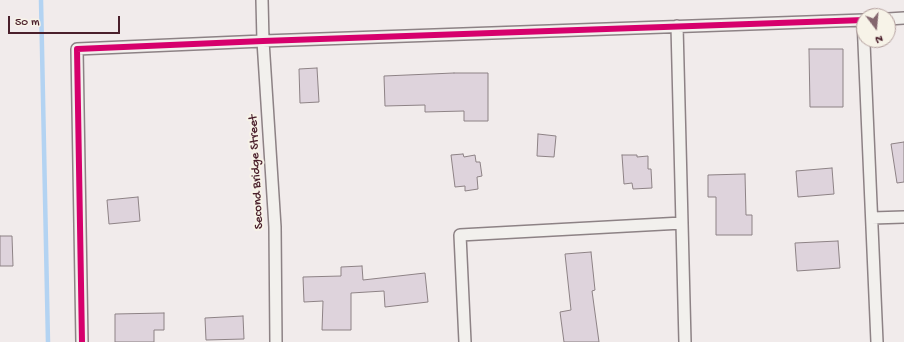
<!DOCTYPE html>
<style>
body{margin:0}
#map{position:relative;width:904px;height:342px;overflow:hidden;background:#f1ebeb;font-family:"Gochi Hand",sans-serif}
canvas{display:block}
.north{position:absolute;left:856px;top:8px;width:40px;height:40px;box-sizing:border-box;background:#f7f3e8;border:1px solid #b29e9c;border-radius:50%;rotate:164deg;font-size:11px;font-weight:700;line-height:16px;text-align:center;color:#4a1f2b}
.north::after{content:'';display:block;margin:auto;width:14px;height:18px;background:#84666e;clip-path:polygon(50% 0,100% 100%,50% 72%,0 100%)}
.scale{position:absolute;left:8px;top:16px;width:112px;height:18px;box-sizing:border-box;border:2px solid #4a1f2b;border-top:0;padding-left:5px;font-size:12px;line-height:14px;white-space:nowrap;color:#4a1f2b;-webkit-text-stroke:3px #f7f3e8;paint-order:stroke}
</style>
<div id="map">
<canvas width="904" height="342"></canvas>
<div class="north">N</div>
<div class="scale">50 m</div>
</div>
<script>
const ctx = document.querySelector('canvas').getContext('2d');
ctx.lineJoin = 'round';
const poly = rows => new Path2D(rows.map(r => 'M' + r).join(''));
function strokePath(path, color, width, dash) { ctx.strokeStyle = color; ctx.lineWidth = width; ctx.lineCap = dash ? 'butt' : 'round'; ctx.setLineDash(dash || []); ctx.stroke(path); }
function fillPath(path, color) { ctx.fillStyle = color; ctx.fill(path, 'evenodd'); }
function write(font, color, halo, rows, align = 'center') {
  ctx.font = font + ' "Gochi Hand",sans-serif'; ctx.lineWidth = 4; ctx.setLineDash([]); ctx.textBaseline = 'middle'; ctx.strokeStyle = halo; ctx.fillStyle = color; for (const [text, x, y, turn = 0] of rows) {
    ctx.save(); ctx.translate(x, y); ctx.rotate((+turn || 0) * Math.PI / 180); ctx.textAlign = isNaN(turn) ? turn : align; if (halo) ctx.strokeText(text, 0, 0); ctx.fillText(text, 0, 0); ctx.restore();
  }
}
const stream = poly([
 [41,0,48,342]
]);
const building = poly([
 [809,49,843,49,843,107,810,107,809,49],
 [317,68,319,102,300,103,299,69,317,68],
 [454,73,488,73,488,121,464,121,464,111,425,112,425,105,385,106,384,76,454,73],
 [538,134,556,136,554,157,537,156,538,134],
 [904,142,904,182,897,183,891,144,904,142],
 [463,154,464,157,475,155,476,162,480,162,482,176,477,177,478,189,465,191,465,186,455,187,451,155,463,154],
 [622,155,637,155,637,157,648,156,648,169,651,169,652,188,633,189,632,183,624,184,622,155],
 [832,168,834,194,798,197,796,171,832,168],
 [745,174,746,215,752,215,752,235,716,235,716,197,708,197,708,175,745,174],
 [138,197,140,221,109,224,107,200,138,197],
 [0,236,12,236,13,266,0,266,0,236],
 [838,241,840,268,797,271,795,243,838,241],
 [591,252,595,290,592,291,599,342,564,342,560,312,571,310,565,254,591,252],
 [362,266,363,280,425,273,428,302,385,307,384,291,351,293,351,330,322,330,323,301,304,302,303,277,341,276,341,267,362,266],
 [164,313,164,330,154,330,154,342,115,342,115,314,164,313],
 [243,316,244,339,206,340,205,318,243,316]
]);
const street = poly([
 [262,0,263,41,275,227,276,342],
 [888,19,904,18],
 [863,20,877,342],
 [677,26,685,342],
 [872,218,904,217],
 [82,342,77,49,263,41,864,20],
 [465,342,460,235,682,223]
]);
const cycleway = poly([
 [82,342,77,49,263,41,864,20]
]);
const streetNames = [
 ["Second Bridge Street",257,172,-93]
];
strokePath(stream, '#b3d3f2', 4.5);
fillPath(building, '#ded3dc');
strokePath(building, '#8d8285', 1);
strokePath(street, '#8d8285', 14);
strokePath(street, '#f2f0ed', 11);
strokePath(cycleway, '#d6006c', 6);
write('13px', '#4a1f2b', '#f7f3e8', streetNames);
</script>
